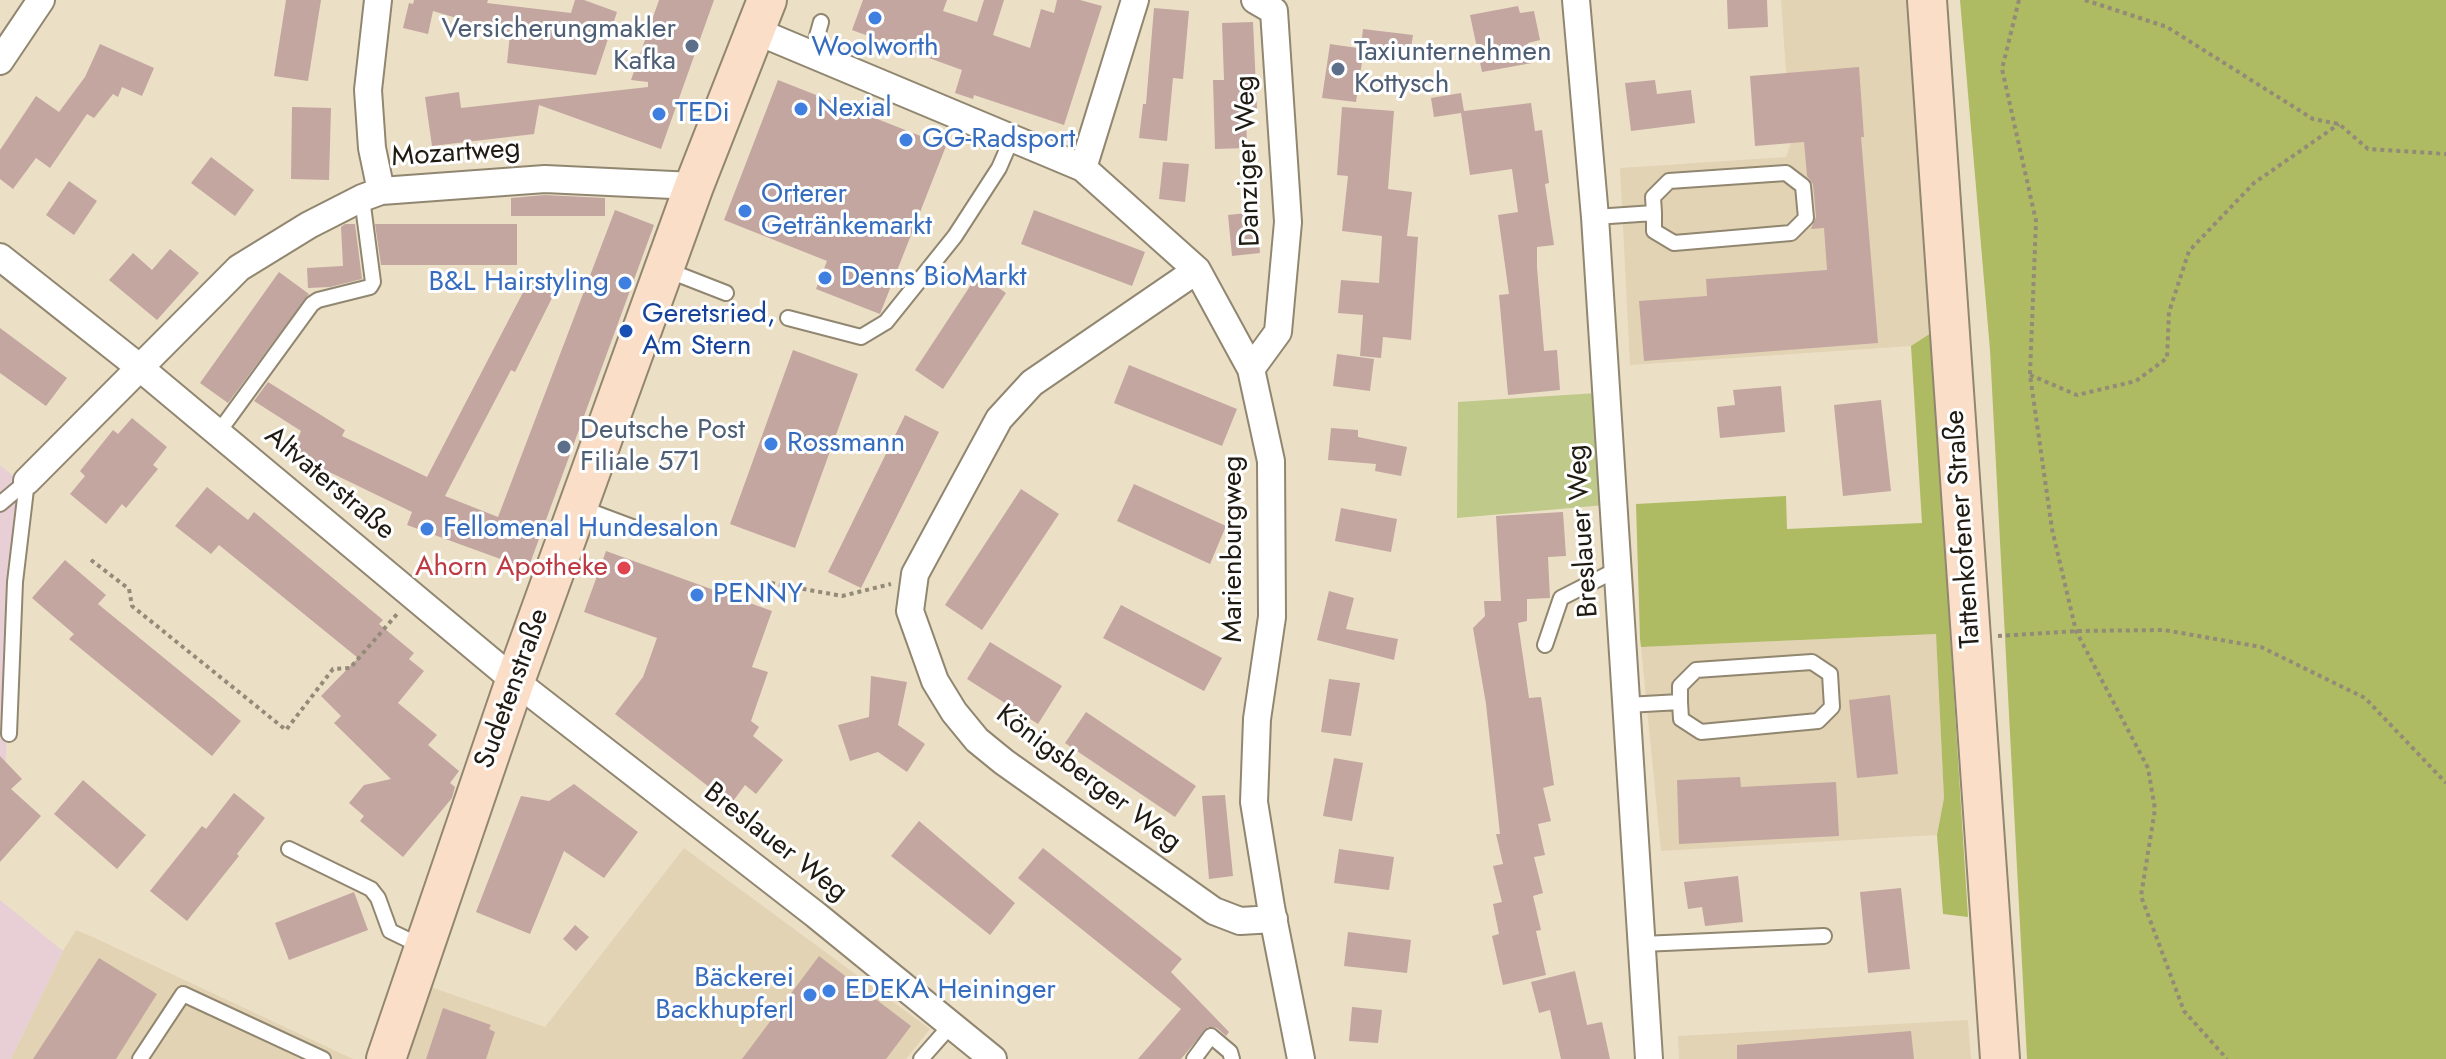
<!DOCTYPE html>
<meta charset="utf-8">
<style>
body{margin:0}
canvas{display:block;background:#ebdfc6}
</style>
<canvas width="2446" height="1059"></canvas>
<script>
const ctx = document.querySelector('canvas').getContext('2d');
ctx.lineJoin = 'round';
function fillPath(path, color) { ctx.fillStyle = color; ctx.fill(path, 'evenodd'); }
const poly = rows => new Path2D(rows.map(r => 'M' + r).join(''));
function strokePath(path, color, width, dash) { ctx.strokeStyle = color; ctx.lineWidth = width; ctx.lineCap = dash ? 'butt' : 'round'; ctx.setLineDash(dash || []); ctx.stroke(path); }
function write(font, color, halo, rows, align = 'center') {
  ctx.font = font + ' Jost,sans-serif'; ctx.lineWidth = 6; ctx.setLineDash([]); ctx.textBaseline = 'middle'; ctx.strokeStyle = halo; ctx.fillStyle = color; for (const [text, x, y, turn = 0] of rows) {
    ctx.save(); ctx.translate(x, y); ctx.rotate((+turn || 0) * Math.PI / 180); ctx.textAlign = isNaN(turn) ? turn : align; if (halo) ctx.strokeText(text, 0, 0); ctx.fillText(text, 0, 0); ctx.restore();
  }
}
const built = poly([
 [1781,0,1908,0,1931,333,1911,346,1630,365,1620,168,1786,157,1791,143],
 [1936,634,1944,798,1937,835,1661,851,1641,647],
 [684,848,930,1029,906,1059,406,1059,428,986,545,1027],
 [76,930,95,938,353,1059,11,1059,63,951],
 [1968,1020,1971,1059,1679,1059,1678,1036]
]);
const industrial = poly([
 [0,465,24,485,13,604,5,777,0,781],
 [0,900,63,951,11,1059,0,1059]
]);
const green = poly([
 [1597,393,1605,505,1457,518,1458,402]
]);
const forest = poly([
 [1960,0,2446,0,2446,1059,2027,1059,1990,350],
 [1931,333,1968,917,1943,914,1937,835,1944,798,1936,634,1641,647,1640,639,1636,504,1786,496,1787,529,1922,523,1911,346]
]);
const building = poly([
 [286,0,321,0,308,81,274,76],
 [414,0,488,0,487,3,571,13,575,0,584,0,617,12,596,75,507,63,510,34,433,11,428,34,403,28,409,3,413,4],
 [659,0,714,0,661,149,539,105,534,134,432,146,425,97,459,92,461,108,648,87,648,82,631,80],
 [863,0,947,0,943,11,977,22,984,0,1004,0,993,35,1030,48,1041,9,1054,13,1057,0,1080,0,1102,6,1064,125,974,95,973,99,955,93,962,70,852,30],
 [1727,0,1767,0,1768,27,1728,29],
 [1518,6,1520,13,1534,11,1540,40,1528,43,1532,63,1482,72,1470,15],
 [1154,8,1189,11,1183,79,1173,78,1167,141,1139,138,1143,104,1146,104],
 [1253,22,1257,109,1246,108,1247,148,1215,149,1213,80,1224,80,1222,23],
 [1363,29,1413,35,1410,53,1361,47],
 [100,44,154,68,142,96,122,87,118,97,113,94,94,118,87,114,50,168,36,158,13,189,0,179,0,150,36,96,59,112,85,77],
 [1330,44,1364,49,1356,102,1322,98],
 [1859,67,1864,137,1861,137,1878,343,1644,361,1639,301,1707,296,1706,279,1827,270,1824,228,1811,229,1816,217,1813,184,1807,176,1804,142,1755,146,1750,76],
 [778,80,946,146,880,314,816,289,827,261,724,220],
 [1655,80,1657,94,1691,90,1695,123,1631,131,1625,83],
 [1461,93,1464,111,1531,103,1535,131,1542,130,1549,183,1545,184,1554,245,1537,247,1537,267,1544,351,1557,350,1560,390,1508,395,1499,295,1509,294,1498,215,1518,212,1512,169,1470,175,1461,113,1434,117,1431,98],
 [292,107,331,108,329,180,291,179],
 [1342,107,1394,111,1388,189,1412,192,1407,236,1418,237,1411,340,1383,337,1381,358,1360,356,1363,315,1338,313,1341,280,1379,283,1382,236,1342,231,1348,176,1337,175],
 [211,157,254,190,235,216,191,183],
 [1163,162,1189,164,1185,202,1159,199],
 [69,181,97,201,74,235,46,215],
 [545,195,605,198,605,216,511,216,511,198],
 [615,210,654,225,528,569,407,525,412,512,292,454,301,431,254,401,268,382,345,430,342,436,427,477,531,277,556,290,515,372,511,370,445,496,498,517],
 [1034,210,1145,252,1132,286,1021,244],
 [1256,212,1260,253,1232,256,1228,215],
 [345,224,355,224,362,279,330,287,308,288,307,268,343,266,341,227],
 [375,224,517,224,517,265,381,265],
 [170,249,199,273,157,320,109,280,133,253,152,270],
 [279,272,309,294,228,403,200,383],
 [978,274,1006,293,943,389,915,370],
 [0,328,67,378,46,406,0,373],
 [793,350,858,374,795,548,730,524],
 [1337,354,1374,359,1370,391,1333,386],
 [1129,365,1237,409,1222,446,1114,403],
 [1781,386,1785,432,1720,438,1717,407,1735,405,1733,390],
 [1881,400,1891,491,1843,496,1834,405],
 [905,415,939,432,861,588,828,572],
 [132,418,167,447,153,465,158,469,126,508,122,504,106,524,70,494,85,476,80,471,113,430,118,434],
 [1331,428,1358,430,1358,437,1407,447,1401,476,1375,471,1376,464,1328,460],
 [1134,484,1226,526,1210,564,1117,521],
 [207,487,248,520,254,512,383,620,379,624,414,653,409,659,424,671,398,703,437,735,428,745,459,771,450,783,455,787,452,798,403,857,360,821,364,816,349,803,364,785,391,779,334,723,341,716,321,696,358,658,219,545,211,554,175,526],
 [1021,489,1059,514,982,630,945,605],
 [1341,508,1397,519,1391,552,1335,541],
 [1563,512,1566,556,1548,557,1550,598,1527,599,1527,621,1518,623,1529,698,1541,697,1554,785,1543,788,1551,821,1538,824,1545,855,1534,857,1543,893,1533,896,1541,930,1536,931,1546,975,1503,985,1492,936,1499,934,1493,904,1502,902,1493,866,1503,864,1496,834,1500,834,1486,704,1473,628,1485,616,1484,601,1501,601,1496,516],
 [606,551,772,611,752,667,768,672,751,721,759,727,753,736,783,760,756,794,745,785,731,804,615,714,643,677,657,638,584,612],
 [65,560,106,595,98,604,241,721,212,756,69,639,74,634,32,598],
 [1329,591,1354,598,1346,629,1398,639,1394,660,1317,640],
 [1121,605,1222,658,1204,691,1103,638],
 [990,642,1062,686,1038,724,967,679],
 [871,676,907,682,898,725,925,744,907,772,878,752,850,761,838,725,869,717],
 [1329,679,1360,683,1351,736,1321,732],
 [1890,695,1898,774,1857,778,1849,700],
 [1086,712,1196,786,1175,817,1065,743],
 [0,756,22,779,11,789,41,816,0,862],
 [1334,758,1363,763,1352,821,1323,816],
 [1740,777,1741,787,1836,782,1839,836,1679,844,1677,780],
 [83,780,146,835,117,869,54,814],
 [574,784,638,832,604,878,564,851,530,934,476,912,521,796,549,801],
 [234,793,265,818,237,854,239,856,187,921,150,891,202,826,206,829],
 [1225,795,1233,876,1209,879,1202,796],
 [919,821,1015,903,990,935,891,856],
 [1043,848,1182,959,1171,972,1229,1032,1226,1036,1217,1028,1208,1027,1181,1059,1138,1059,1181,1009,1018,878],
 [1339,849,1394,857,1389,890,1334,883],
 [1738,876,1743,922,1705,926,1702,907,1688,909,1684,882],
 [1901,888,1910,969,1868,973,1860,892],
 [354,892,368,930,289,960,275,923],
 [575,925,589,937,576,951,563,939],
 [1348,932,1411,940,1407,973,1344,966],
 [819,956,911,1026,886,1059,742,1059],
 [99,958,157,994,116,1059,33,1059],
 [1575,971,1587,1025,1602,1022,1610,1059,1561,1059,1550,1010,1539,1013,1531,982],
 [1352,1007,1382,1010,1378,1043,1349,1041],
 [443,1008,491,1025,489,1029,495,1032,486,1059,426,1059],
 [1911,1031,1914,1059,1737,1059,1737,1045]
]);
const path = poly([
 [2019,0,2002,69,2036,221,2030,375,2052,529,2076,631,2148,768,2155,809,2141,896,2184,1011,2227,1059],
 [2085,0,2167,27,2313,119,2339,124,2368,149,2446,154],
 [2030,375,2077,395,2136,381,2167,358,2169,312,2189,251,2254,183,2339,124],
 [91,560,129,589,132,606,286,730,333,669,350,668,398,613],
 [771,583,842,596,891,584],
 [1998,636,2076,631,2164,630,2261,647,2365,698,2446,783]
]);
const lane = poly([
 [812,54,821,22],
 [1595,217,1654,213,1654,231,1674,243,1791,233,1806,218,1803,186,1786,173,1669,181,1653,197,1654,213],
 [667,270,726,293],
 [788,318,861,337,886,322,955,236,999,168,1012,138],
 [218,433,312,304,318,300,370,287,373,282,362,198],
 [0,504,26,482],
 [579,507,635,528],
 [1545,645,1561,598,1618,569],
 [1627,705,1680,702,1681,719,1701,732,1818,721,1832,707,1830,674,1812,662,1696,670,1680,686,1680,702],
 [9,734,15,582,27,481],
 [289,849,371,889,378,898,390,931,423,947],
 [1642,944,1824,936],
 [140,1059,183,994,323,1059],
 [921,1059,951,1025],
 [1194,1059,1211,1036,1230,1052,1232,1059]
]);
const street = poly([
 [378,0,368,90,372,148,381,191],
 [1576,0,1595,217,1649,1059],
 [756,31,1083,168,1197,270,1251,369,1271,461,1272,617,1257,719,1254,802,1271,907,1301,1059],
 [0,61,41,0],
 [1083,168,1135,0],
 [0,257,139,367,515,681,816,915,993,1059],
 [1197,270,1032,383,999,419,915,574,910,611,935,681,954,712,977,740,1004,762,1214,911,1240,921,1274,919],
 [1251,369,1278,332,1288,222,1274,11,1255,0],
 [27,481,239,268,309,225,362,198,381,191,545,179,694,186]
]);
const secondary = poly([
 [1927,0,2000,1059],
 [386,1059,515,681,694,186,767,0]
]);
const markers = [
 [875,18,8,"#3f7fe0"],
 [692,46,8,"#5c6f8a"],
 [1338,69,8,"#5c6f8a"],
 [801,109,8,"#3f7fe0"],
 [659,114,8,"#3f7fe0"],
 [906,140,8,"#3f7fe0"],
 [745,211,8,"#3f7fe0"],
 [825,278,8,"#3f7fe0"],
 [625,283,8,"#3f7fe0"],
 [626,331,8,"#1a4fb4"],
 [771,444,8,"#3f7fe0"],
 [564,447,8,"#5c6f8a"],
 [427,529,8,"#3f7fe0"],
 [624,568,8,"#e0444e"],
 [697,595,8,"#3f7fe0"],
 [829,991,8,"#3f7fe0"],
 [810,995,8,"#3f7fe0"]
];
const serviceNames = [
 ["Versicherungmakler",676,30,"right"],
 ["Kafka",676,62,"right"],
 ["Taxiunternehmen",1354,53],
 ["Kottysch",1354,85],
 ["Deutsche Post",580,431],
 ["Filiale 571",580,463]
];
const shopNames = [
 ["Woolworth",875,48,"center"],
 ["Nexial",817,109],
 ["TEDi",675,114],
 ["GG-Radsport",922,140],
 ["Orterer",761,195],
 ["Getränkemarkt",761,227],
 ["Denns BioMarkt",841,278],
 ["B&L Hairstyling",609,283,"right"],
 ["Rossmann",787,444],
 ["Fellomenal Hundesalon",443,529],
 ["PENNY",713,595],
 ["Bäckerei",794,979,"right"],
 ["Backhupferl",794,1011,"right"],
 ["EDEKA Heininger",845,991]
];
const streetNames = [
 ["Mozartweg",456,154,-4],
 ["Danziger Weg",1249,161,-92],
 ["Altvaterstraße",329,484,40],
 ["Tattenkofener Straße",1964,529,-94],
 ["Breslauer Weg",1584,531,-94],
 ["Marienburgweg",1234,549,-90],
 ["Sudetenstraße",513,689,-70],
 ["Königsberger Weg",1088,779,37],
 ["Breslauer Weg",775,843,38]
];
const transitNames = [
 ["Geretsried,",642,315],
 ["Am Stern",642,347]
];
const healthNames = [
 ["Ahorn Apotheke",608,568]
];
fillPath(built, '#e3d3b5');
fillPath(industrial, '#e8cfd6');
fillPath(green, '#bfc98a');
fillPath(forest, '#aebb62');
fillPath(building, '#c3a6a0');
strokePath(lane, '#918670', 18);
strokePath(street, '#918670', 30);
strokePath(secondary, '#918670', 42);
strokePath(path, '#938a78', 4, [4, 4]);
strokePath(lane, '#fff', 14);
strokePath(street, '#fff', 26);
strokePath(secondary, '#fbdec8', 38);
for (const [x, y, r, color] of markers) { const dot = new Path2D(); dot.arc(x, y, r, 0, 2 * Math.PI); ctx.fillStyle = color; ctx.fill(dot); strokePath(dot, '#fff', 3); }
write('28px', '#4e5e75', '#fff', serviceNames, 'left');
write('28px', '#366cbe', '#fff', shopNames, 'left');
write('28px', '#201b12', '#fff', streetNames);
write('28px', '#164399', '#fff', transitNames, 'left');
write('28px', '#be3a42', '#fff', healthNames, 'right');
</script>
